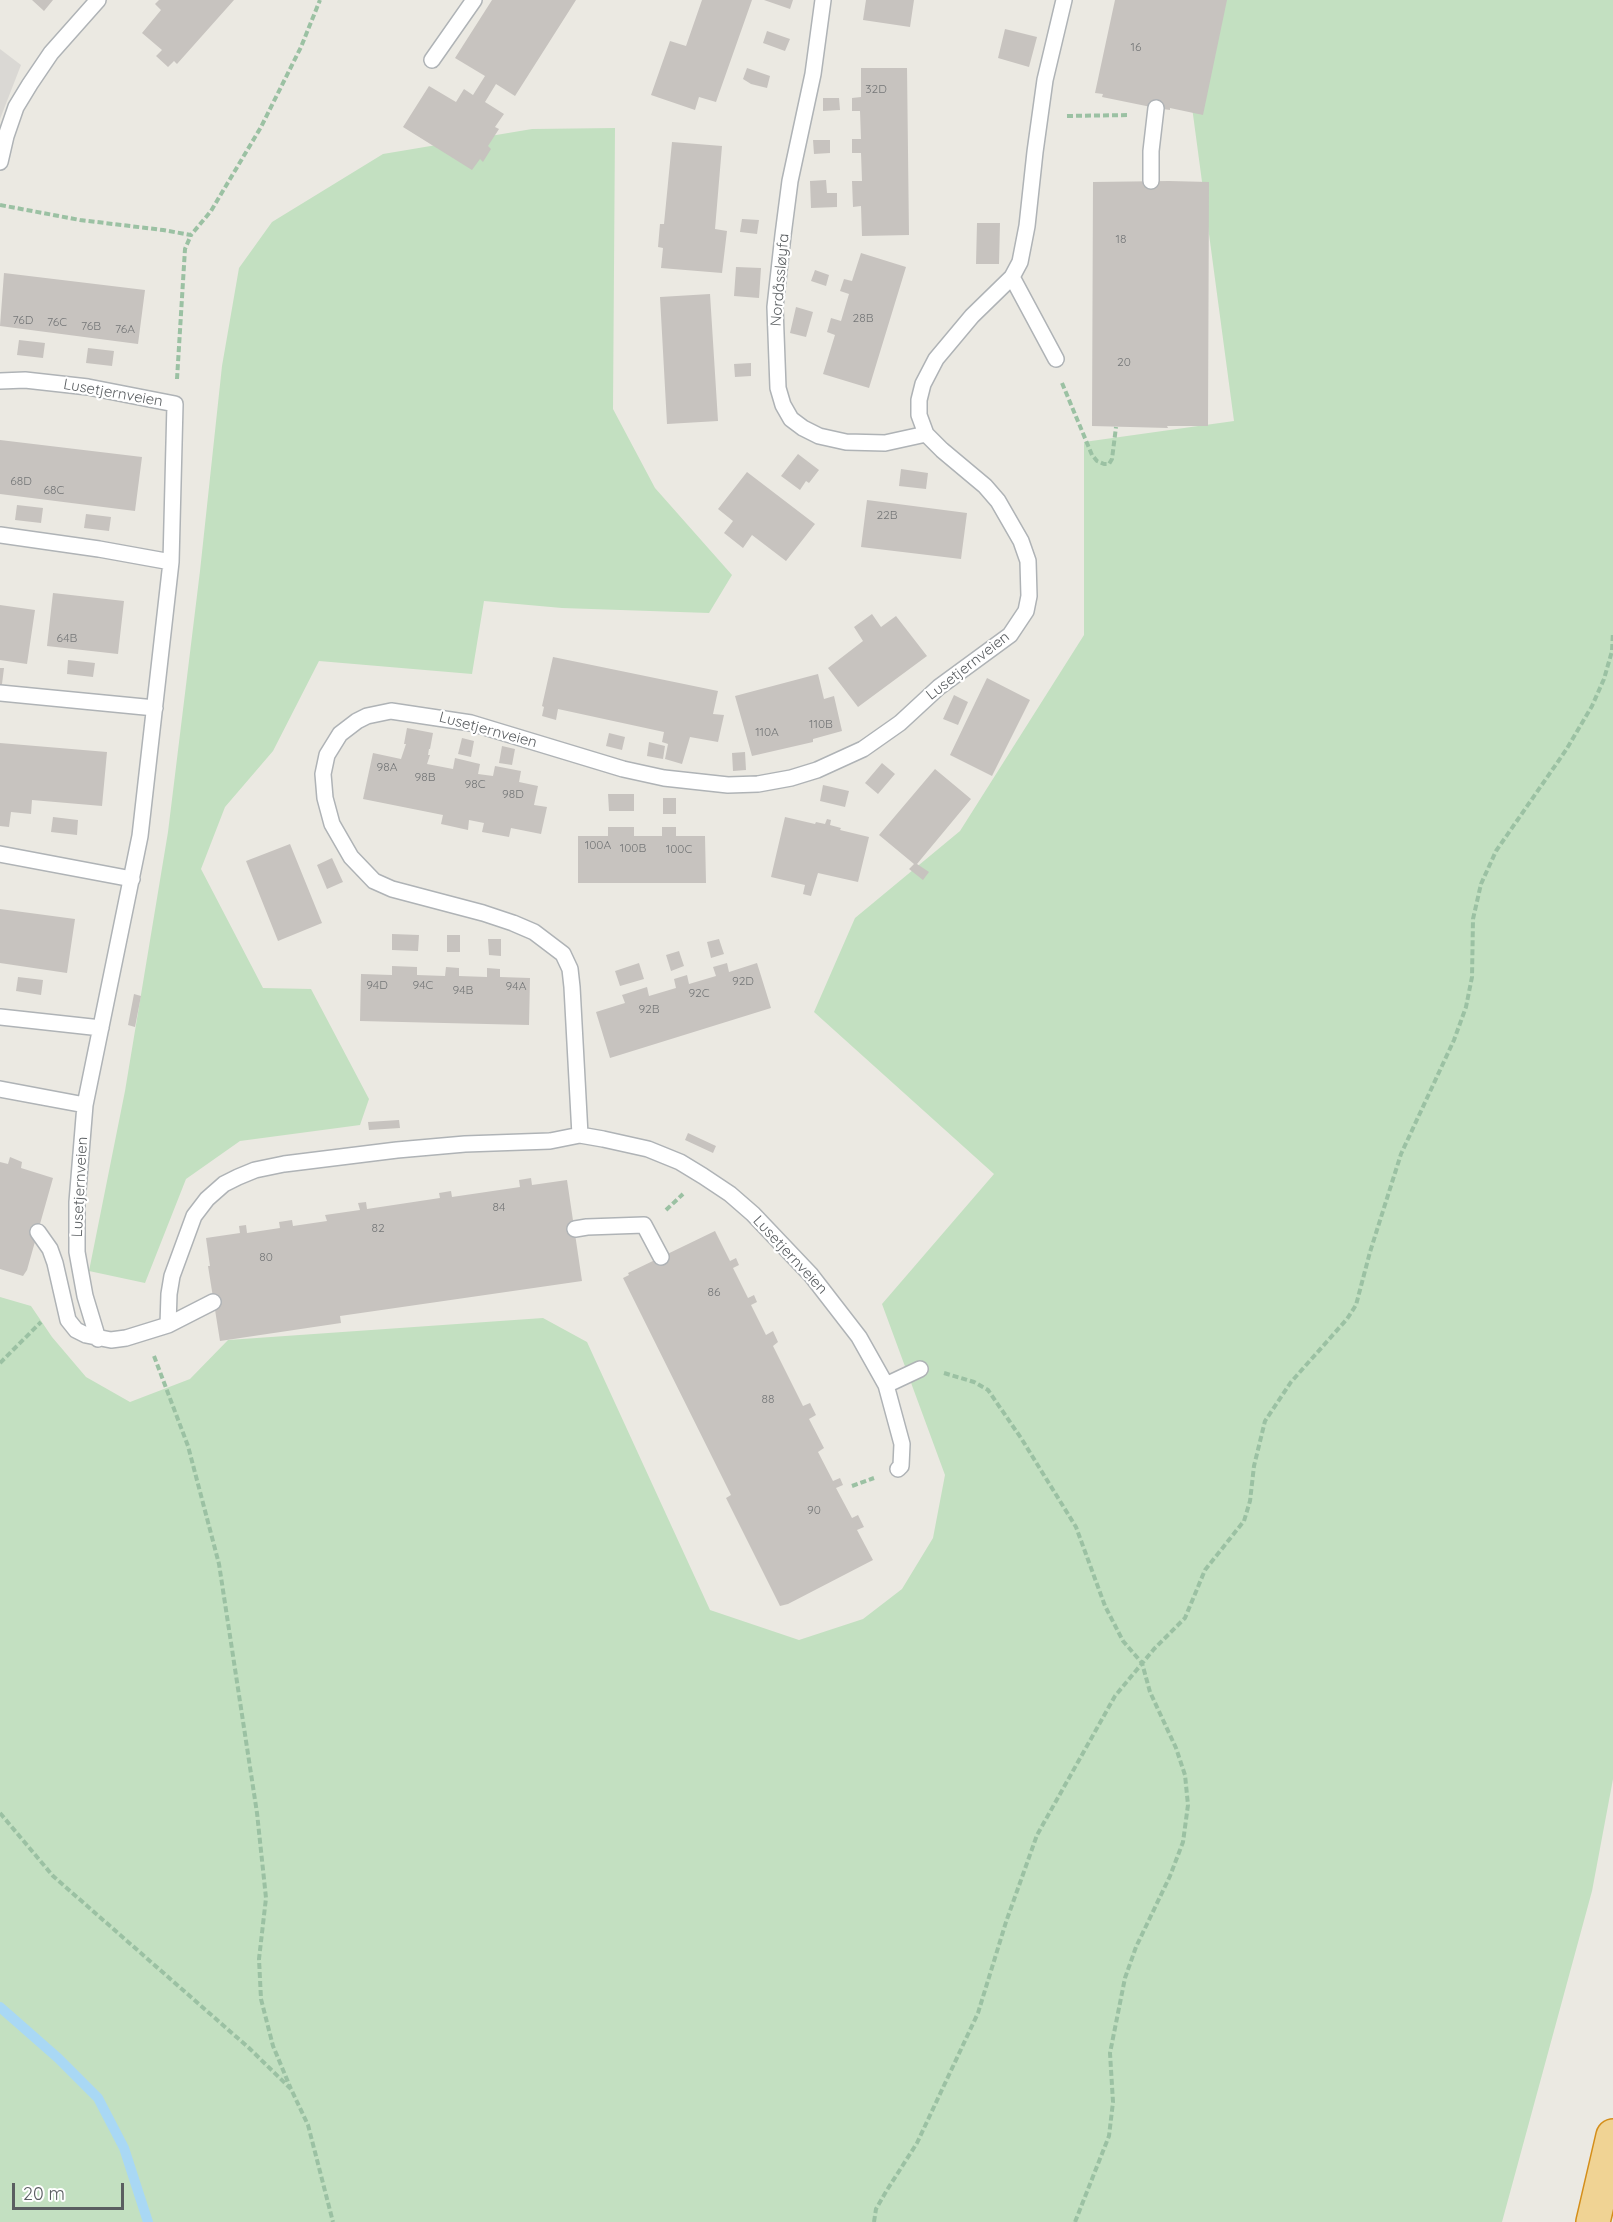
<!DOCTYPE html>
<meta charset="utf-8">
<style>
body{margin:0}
#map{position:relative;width:1613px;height:2222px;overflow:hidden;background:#ebe9e2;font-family:Quicksand,sans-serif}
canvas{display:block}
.scale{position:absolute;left:12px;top:2183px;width:112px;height:27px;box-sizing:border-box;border:3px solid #5a5e61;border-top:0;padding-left:8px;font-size:18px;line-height:21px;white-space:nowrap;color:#5a5e61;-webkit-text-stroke:4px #fff;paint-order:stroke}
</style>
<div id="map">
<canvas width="1613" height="2222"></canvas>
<div class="scale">20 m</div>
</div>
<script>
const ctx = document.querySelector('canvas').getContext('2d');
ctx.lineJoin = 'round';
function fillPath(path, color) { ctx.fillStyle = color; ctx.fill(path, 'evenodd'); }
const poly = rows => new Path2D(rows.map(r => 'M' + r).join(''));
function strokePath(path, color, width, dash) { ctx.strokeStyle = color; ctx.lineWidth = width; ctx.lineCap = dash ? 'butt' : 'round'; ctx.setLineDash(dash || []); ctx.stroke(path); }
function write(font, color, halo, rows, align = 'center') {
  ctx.font = font + ' Quicksand,sans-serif'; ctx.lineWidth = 4.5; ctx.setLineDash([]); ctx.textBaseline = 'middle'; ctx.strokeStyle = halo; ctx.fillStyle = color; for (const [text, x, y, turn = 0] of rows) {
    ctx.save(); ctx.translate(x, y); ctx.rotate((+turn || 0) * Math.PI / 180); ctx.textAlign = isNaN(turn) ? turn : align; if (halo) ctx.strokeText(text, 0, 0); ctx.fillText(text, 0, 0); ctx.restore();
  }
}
const industrial = poly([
 [0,49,21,65,0,119]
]);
const green = poly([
 [1215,0,1613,0,1613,1779,1592,1891,1502,2222,0,2222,0,1297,31,1306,52,1337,86,1377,130,1402,190,1379,228,1340,543,1318,587,1342,710,1610,799,1640,863,1619,902,1589,933,1538,945,1475,882,1304,994,1174,814,1012,855,918,960,831,1084,635,1084,442,1234,421,1192,107],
 [615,128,613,409,655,488,732,575,709,613,562,608,484,601,472,674,319,661,273,751,225,807,201,869,263,988,311,989,369,1099,360,1125,240,1141,186,1179,145,1283,89,1271,125,1091,168,832,200,571,222,366,239,268,272,222,383,154,532,129]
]);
const stream = poly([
 [0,2007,58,2058,98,2098,124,2148,148,2222]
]);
const building = poly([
 [32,0,53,0,44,11],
 [159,0,234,0,177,64,174,61,168,67,156,56,162,50,142,33,161,10,155,4],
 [492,0,576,0,515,96,496,84,485,102,504,114,495,127,499,129,488,146,491,149,483,162,480,159,472,170,403,127,429,86,456,102,464,89,473,95,485,76,455,58],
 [702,0,752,0,716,102,699,97,695,110,651,95,670,41,686,46],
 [764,0,793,0,790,9],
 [866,0,914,0,910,27,863,20],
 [1115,0,1227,0,1203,115,1170,108,1170,110,1156,108,1102,97,1103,94,1095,93],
 [1005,29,1037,37,1029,67,998,58],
 [767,31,790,39,785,51,763,43],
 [747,68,770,76,767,88,751,84,743,79],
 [861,68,907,68,909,235,862,236,861,206,853,207,852,181,862,181,861,153,852,153,852,139,861,139,860,111,852,111,852,98,861,97],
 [823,98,839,98,840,110,823,111],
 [813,140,830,140,830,153,814,154],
 [672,142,722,146,715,229,727,231,722,273,661,268,663,248,658,247,660,224,664,224],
 [826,180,827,193,837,193,837,207,811,208,810,181],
 [1169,181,1209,182,1208,426,1167,426,1168,428,1092,426,1093,182],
 [742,219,759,220,757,234,740,232],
 [977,223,1000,223,999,264,976,264],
 [861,253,906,267,869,388,823,374,835,335,827,332,831,318,841,321,849,294,840,291,844,279,852,281],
 [736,267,761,268,759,298,734,296],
 [815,270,829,275,826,286,811,281],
 [4,273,145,290,138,344,0,326],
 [710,294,718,421,667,424,660,297],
 [796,307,813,312,806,337,790,333],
 [19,340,45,343,43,358,17,355],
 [88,348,114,351,112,366,86,363],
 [751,363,751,376,735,377,734,364],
 [0,440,142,457,135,511,0,494],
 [798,454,819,470,809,483,806,481,800,490,781,476],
 [901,469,928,473,926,489,899,486],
 [747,472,815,524,786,561,752,535,743,548,724,533,733,521,718,509],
 [867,500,967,513,961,559,861,547],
 [17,505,43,508,41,523,15,520],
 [86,514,111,517,109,531,84,528],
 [53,593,124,601,118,654,47,646],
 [0,605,35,610,27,664,0,660],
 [872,614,881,627,896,616,927,656,858,707,828,668,863,641,854,627],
 [553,657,718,691,713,714,724,715,718,742,690,737,682,764,665,759,668,744,662,742,664,732,558,709,556,720,542,716,544,707,542,706],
 [68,660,95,663,93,677,67,674],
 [0,668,4,668,2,684,0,684],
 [818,674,824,699,834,696,842,731,813,739,813,742,752,756,735,696],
 [987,678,1030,700,992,776,950,755],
 [954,695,968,702,958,725,943,719],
 [407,728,433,733,430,749,429,749,428,755,430,755,427,764,453,769,455,758,480,764,478,774,493,776,495,766,521,771,519,782,538,786,534,805,547,807,541,834,511,828,509,837,482,832,484,823,469,820,468,830,441,824,443,815,363,799,373,753,401,759,406,744,404,744],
 [609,733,625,737,622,750,606,746],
 [462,738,474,741,471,757,458,754],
 [649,742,665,746,663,759,647,756],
 [0,743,107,752,102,806,32,800,31,814,11,812,9,827,0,826],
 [502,746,515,749,512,765,499,763],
 [745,752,746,770,733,771,732,753],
 [882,763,895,774,878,794,865,783],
 [935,769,971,799,917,864,929,872,923,880,909,869,914,864,879,835],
 [823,785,849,791,845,807,820,801],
 [608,794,634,794,634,811,609,811],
 [663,798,676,798,676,814,663,814],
 [53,817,78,820,77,835,51,832],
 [785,817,815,824,816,822,825,824,827,819,831,820,830,825,841,828,840,830,869,837,858,882,818,873,811,896,803,894,805,885,771,877],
 [608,827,634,827,634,836,662,836,662,827,676,827,676,836,705,836,706,883,578,883,578,836,608,836],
 [290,844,322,923,278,941,246,861],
 [332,858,343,882,327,889,317,865],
 [0,909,75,919,67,973,0,963],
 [392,934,419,935,418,951,392,950],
 [447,935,460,935,460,952,447,952],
 [488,939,501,939,501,956,489,955],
 [719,939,724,954,711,958,707,942],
 [679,951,684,966,671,971,666,955],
 [639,963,644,979,620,986,615,971],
 [727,963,729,972,757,963,771,1008,610,1058,596,1012,625,1003,622,995,647,987,649,996,676,988,674,979,687,975,689,984,716,976,713,967],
 [392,966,417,967,417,975,445,976,446,967,459,968,459,976,487,977,487,968,500,969,500,977,530,978,529,1025,360,1021,361,974,392,975],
 [18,977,43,980,41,995,16,991],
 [134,994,141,996,135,1027,128,1025],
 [399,1120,400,1128,369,1130,368,1122],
 [688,1133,716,1146,713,1153,685,1140],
 [10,1157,22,1162,21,1168,53,1178,27,1270,23,1276,0,1269,0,1162,8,1164],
 [531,1178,532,1185,567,1180,582,1281,340,1316,341,1323,220,1341,208,1266,210,1266,206,1238,240,1233,239,1226,246,1225,247,1233,280,1228,279,1222,292,1220,293,1226,327,1221,325,1215,360,1210,358,1203,366,1202,367,1209,440,1198,439,1193,451,1191,452,1197,520,1187,519,1180],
 [715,1231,730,1261,736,1258,739,1265,733,1268,748,1298,754,1295,757,1302,751,1305,766,1335,773,1331,778,1342,773,1346,803,1406,810,1403,816,1415,809,1419,824,1448,818,1452,833,1481,840,1478,843,1485,836,1488,852,1518,858,1515,864,1527,857,1530,873,1560,788,1604,780,1606,726,1498,731,1495,623,1278,629,1275,628,1273]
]);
const path = poly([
 [1067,116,1129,115],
 [0,205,80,220,163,230,191,235,211,211,261,127,301,47,320,0],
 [177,379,185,249,191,235],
 [1062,383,1092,455,1097,461,1104,464,1109,464,1112,459,1116,427],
 [666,1210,683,1194],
 [154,1356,188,1446,219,1564,257,1813,266,1898,259,1959,261,1999,273,2046,291,2089],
 [0,1363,41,1322],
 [944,1373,974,1382,988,1390,1021,1438,1076,1527,1105,1606,1123,1641,1142,1663,1150,1692,1176,1748,1185,1775,1188,1805,1183,1842,1170,1876,1136,1947,1125,1978,1110,2053,1113,2102,1109,2136,1075,2222],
 [852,1486,874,1478],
 [0,1813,53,1876,249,2048,291,2089,308,2125,333,2222],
 [874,2222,876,2209,887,2190,917,2143,978,2013,1006,1922,1037,1835,1115,1696,1154,1649,1185,1618,1205,1570,1244,1521,1250,1501,1254,1466,1265,1421,1291,1382,1347,1319,1356,1305,1370,1252,1401,1154,1454,1040,1466,1007,1472,977,1473,919,1481,884,1496,851,1566,750,1592,706,1604,679,1612,651,1613,632]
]);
const lane = poly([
 [823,0,813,74,790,181,783,235,775,307,778,388,783,405,791,419,803,428,819,436,846,442,885,443,926,434],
 [432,60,474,0],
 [0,162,6,136,16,107,30,84,51,53,98,0],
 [1151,181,1151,151,1156,108],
 [1012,277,1056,359],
 [0,381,25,380,88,387,175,404,171,562,140,836,85,1105,77,1202,77,1252,85,1296,98,1339],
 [0,535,99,549,171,562],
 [0,693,155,708],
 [0,854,132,879],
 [0,1017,101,1028],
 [0,1089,85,1105],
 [580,1135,572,987,570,969,563,954,534,932,513,923,483,913,392,889,374,881,351,857,332,824,325,798,323,774,327,755,340,734,357,721,367,716,391,711,471,723,623,769,664,778,728,785,758,784,791,778,817,770,863,749,900,723,939,687,1010,635,1026,611,1029,596,1028,561,1021,541,998,501,985,486,942,450,926,434,919,415,919,400,923,384,936,359,972,316,1012,277,1020,262,1027,226,1035,152,1045,80,1064,0],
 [575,1229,587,1227,644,1225,661,1257],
 [38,1232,50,1249,55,1263,68,1320,76,1330,86,1335,111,1340,126,1338,168,1325,213,1302],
 [168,1325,169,1294,172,1276,194,1216,207,1199,224,1184,238,1177,255,1170,284,1164,397,1150,465,1144,550,1141,580,1135,603,1139,648,1149,680,1162,703,1176,730,1194,753,1214,811,1275,859,1337,886,1385,902,1444,901,1466,898,1469],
 [886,1385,920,1369]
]);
const highway = poly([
 [1593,2222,1613,2136]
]);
const numberNames = [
 ["16",1136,47],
 ["32D",876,89],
 ["18",1121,239],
 ["28B",863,318],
 ["76D",23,320],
 ["76C",57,322],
 ["76B",91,326],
 ["76A",125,329],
 ["20",1124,362],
 ["68D",21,481],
 ["68C",54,490],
 ["22B",887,515],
 ["64B",67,638],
 ["110B",821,724],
 ["110A",767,732],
 ["98A",387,767],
 ["98B",425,777],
 ["98C",475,784],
 ["98D",513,794],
 ["100A",598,845],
 ["100B",633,848],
 ["100C",679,849],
 ["92D",743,981],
 ["94D",377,985],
 ["94C",423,985],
 ["94A",516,986],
 ["94B",463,990],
 ["92C",699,993],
 ["92B",649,1009],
 ["84",499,1207],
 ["82",378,1228],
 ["80",266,1257],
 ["86",714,1292],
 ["88",768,1399],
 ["90",814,1510]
];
const streetNames = [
 ["Nordåssløyfa",780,280,-85],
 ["Lusetjernveien",113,393,10],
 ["Lusetjernveien",968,666,-38],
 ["Lusetjernveien",488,730,15],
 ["Lusetjernveien",80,1187,-87],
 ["Lusetjernveien",790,1255,47]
];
fillPath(industrial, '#dad8d4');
fillPath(green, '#c3e0c1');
strokePath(stream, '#a9d8f4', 10);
fillPath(building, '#c7c3bf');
strokePath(lane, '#afb3b6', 18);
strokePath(highway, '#d48e1a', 36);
strokePath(path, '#9bc1a3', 4, [6, 3]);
strokePath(lane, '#fff', 15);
strokePath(highway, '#f0d394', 33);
write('12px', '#757778', null, numberNames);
write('15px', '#5a5e61', '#fff', streetNames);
</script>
